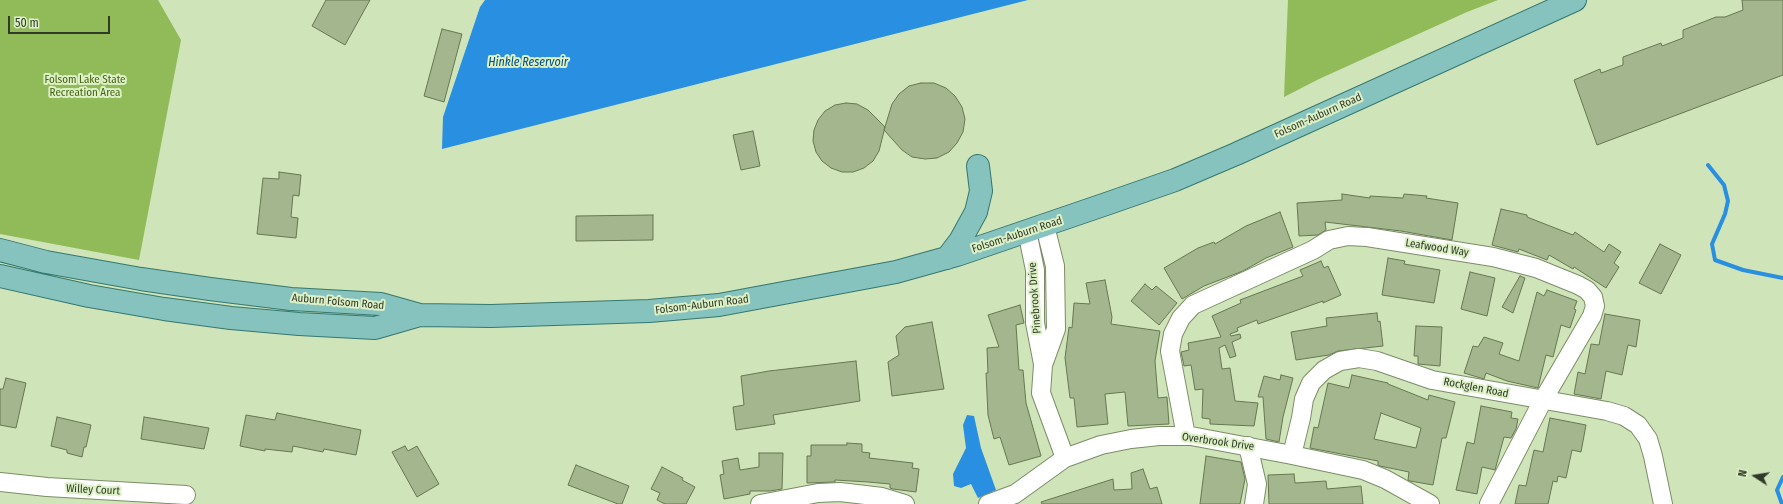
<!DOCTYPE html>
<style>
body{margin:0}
#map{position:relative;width:1783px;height:504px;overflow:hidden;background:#d0e4b9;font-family:"Fira Sans Condensed",sans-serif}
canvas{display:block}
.north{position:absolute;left:1735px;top:456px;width:40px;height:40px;-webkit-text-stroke:3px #ddf1c6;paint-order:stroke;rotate:282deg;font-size:11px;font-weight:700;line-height:16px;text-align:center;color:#313928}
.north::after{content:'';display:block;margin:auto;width:14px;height:18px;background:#313928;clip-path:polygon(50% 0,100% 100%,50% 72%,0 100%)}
.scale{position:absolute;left:8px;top:16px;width:102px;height:18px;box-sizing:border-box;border:2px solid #313928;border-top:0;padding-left:5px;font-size:12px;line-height:14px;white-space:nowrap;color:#313928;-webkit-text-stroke:3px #ddf1c6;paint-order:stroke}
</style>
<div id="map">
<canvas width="1783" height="504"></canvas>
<div class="north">N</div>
<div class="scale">50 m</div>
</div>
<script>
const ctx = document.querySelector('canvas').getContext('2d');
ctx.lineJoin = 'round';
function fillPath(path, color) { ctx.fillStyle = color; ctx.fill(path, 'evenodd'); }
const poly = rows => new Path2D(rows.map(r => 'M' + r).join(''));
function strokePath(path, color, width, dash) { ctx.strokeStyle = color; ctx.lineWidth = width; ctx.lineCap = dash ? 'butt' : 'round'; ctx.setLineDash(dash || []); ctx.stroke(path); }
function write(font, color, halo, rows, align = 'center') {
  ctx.font = font + ' "Fira Sans Condensed",sans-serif'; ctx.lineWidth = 4; ctx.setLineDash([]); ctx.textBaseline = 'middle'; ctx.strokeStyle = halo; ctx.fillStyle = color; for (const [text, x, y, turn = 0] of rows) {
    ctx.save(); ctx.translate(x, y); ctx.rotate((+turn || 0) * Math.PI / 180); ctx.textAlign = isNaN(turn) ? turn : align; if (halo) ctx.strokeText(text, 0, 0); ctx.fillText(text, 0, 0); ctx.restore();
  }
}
const green = poly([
 [0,0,158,0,181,40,139,260,0,234],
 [1288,0,1498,0,1467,12,1319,79,1284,97]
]);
const water = poly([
 [485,0,1028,0,442,149,443,117,480,7],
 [967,415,974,416,981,448,996,490,978,498,971,484,961,488,954,486,953,474,966,448,963,425]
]);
const stream = poly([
 [1708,165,1724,185,1728,201,1725,214,1712,244,1715,260,1743,270,1783,278],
 [1782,504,1777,490,1783,477]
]);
const building = poly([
 [326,0,370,0,345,45,312,26,326,0],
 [1742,0,1783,0,1783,75,1597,145,1574,80,1600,69,1601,73,1623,65,1623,57,1661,43,1662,46,1683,38,1683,30,1716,17,1725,17,1743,10,1742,0],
 [442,29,462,34,444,102,424,96,442,29],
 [921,83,934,83,946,88,955,96,962,107,965,119,963,132,957,143,949,152,937,158,925,159,912,157,902,150,884,130,892,104,899,94,909,86,921,83],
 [846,103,857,104,868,110,885,127,879,151,873,161,864,168,853,172,842,172,831,168,822,161,816,152,813,141,814,130,818,120,825,111,835,105,846,103],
 [753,131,760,166,741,170,733,135,753,131],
 [279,172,301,175,299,196,293,195,291,217,298,218,296,238,257,234,263,178,279,179,279,172],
 [1342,194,1370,198,1370,196,1403,198,1404,194,1427,196,1426,198,1458,203,1452,240,1401,231,1325,222,1326,230,1318,235,1299,236,1297,203,1342,200,1342,194],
 [1501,209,1527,215,1527,217,1573,235,1575,232,1604,252,1609,244,1621,252,1614,263,1619,267,1606,288,1574,267,1573,269,1549,255,1547,260,1519,249,1518,252,1492,245,1501,209],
 [1280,212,1293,247,1266,258,1243,271,1204,286,1182,299,1164,268,1198,248,1214,242,1215,244,1246,226,1280,212],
 [653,215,653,240,576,241,576,216,653,215],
 [1660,244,1681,255,1661,294,1639,283,1660,244],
 [1388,258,1405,261,1404,264,1440,270,1434,303,1382,295,1388,258],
 [1321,261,1324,268,1328,266,1341,295,1323,303,1323,301,1258,324,1257,320,1237,328,1238,331,1230,334,1231,336,1240,334,1241,338,1232,342,1236,356,1230,358,1225,345,1219,348,1222,369,1230,368,1235,401,1258,403,1254,426,1210,424,1210,419,1202,418,1203,389,1195,390,1191,365,1184,366,1181,352,1189,350,1188,343,1221,337,1212,316,1241,303,1240,300,1303,276,1300,270,1321,261],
 [1470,272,1495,278,1487,316,1461,309,1470,272],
 [1520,276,1525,278,1513,313,1502,307,1520,276],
 [1105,280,1112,317,1111,324,1160,331,1155,361,1158,398,1167,397,1169,424,1128,426,1125,392,1105,394,1108,424,1077,427,1074,398,1070,398,1065,358,1069,327,1072,328,1074,303,1090,304,1086,283,1105,280],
 [1145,284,1152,290,1156,286,1177,303,1159,325,1131,301,1145,284],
 [1547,290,1577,301,1574,309,1576,310,1570,328,1561,325,1553,357,1546,355,1538,388,1507,381,1486,373,1484,379,1464,373,1473,346,1478,347,1484,337,1503,343,1499,354,1519,361,1537,292,1544,296,1547,290],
 [1020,305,1024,323,1016,325,1019,370,1023,370,1026,403,1041,456,1009,465,1000,437,994,439,988,415,986,373,988,373,987,348,999,347,988,315,1020,305],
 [1377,313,1378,322,1380,321,1383,346,1338,351,1329,355,1296,360,1291,332,1327,326,1326,318,1377,313],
 [1605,314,1640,320,1636,347,1628,345,1622,375,1606,371,1601,399,1574,394,1578,372,1585,374,1591,344,1599,345,1605,314],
 [932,322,944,389,892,396,888,362,899,355,896,336,905,327,932,322],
 [1416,326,1442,327,1440,366,1418,364,1418,356,1414,356,1416,326],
 [856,361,860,401,773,415,775,424,736,430,733,407,744,405,741,376,769,371,856,361],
 [1281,375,1293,378,1283,417,1279,442,1266,439,1263,397,1258,397,1264,376,1280,380,1281,375],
 [1352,375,1388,383,1388,384,1428,400,1429,395,1455,402,1446,438,1442,438,1433,485,1410,481,1408,480,1409,472,1380,466,1378,465,1378,461,1310,448,1314,427,1318,428,1328,383,1349,388,1352,375],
 [1381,413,1421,428,1416,448,1374,439,1381,413],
 [6,378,26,383,16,428,0,425,0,389,3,389,6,378],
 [1481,406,1512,412,1511,418,1518,419,1516,429,1511,438,1504,437,1495,470,1482,467,1477,494,1456,490,1467,442,1474,444,1481,406],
 [277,413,361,430,356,455,324,449,323,452,293,446,292,452,265,449,265,451,240,446,246,415,275,420,277,413],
 [57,417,91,425,86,447,84,447,82,457,67,453,67,450,51,446,57,417],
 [144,417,209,428,204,449,141,439,144,417],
 [1550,418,1586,425,1581,452,1572,450,1566,478,1558,476,1557,482,1553,481,1548,504,1515,504,1519,485,1526,486,1534,450,1543,452,1550,418],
 [847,443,862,444,862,452,870,453,869,458,913,463,912,468,919,469,916,492,893,489,890,488,890,484,868,482,835,480,835,482,807,483,807,456,811,456,811,445,847,445,847,443],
 [405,446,408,451,417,446,439,484,417,497,392,452,405,446],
 [759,453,783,453,782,489,770,491,750,491,750,494,724,499,720,475,724,474,722,461,738,458,740,470,759,467,759,453],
 [1206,456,1241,462,1245,479,1240,504,1200,504,1206,456],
 [576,465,629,486,622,504,618,504,568,485,576,465],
 [662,467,683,478,682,480,695,487,686,504,665,504,657,500,660,493,651,489,662,467],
 [1143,469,1150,489,1157,487,1162,504,1042,504,1041,502,1113,479,1114,490,1132,489,1131,473,1143,469],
 [1294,474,1295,483,1326,481,1327,489,1361,486,1363,504,1269,504,1268,475,1294,474]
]);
const minor = poly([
 [1045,226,1055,266,1056,329,1043,365,1041,393,1065,458],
 [1027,231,1035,270,1035,323,1043,364],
 [1186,436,1170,351,1173,334,1181,318,1193,305,1313,250,1329,240,1348,236,1367,237,1493,257,1536,268,1578,285,1587,290,1593,297,1595,306,1592,316,1543,400,1489,504],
 [1248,446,1257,484,1254,504],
 [1292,455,1301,418,1304,399,1311,383,1324,370,1340,361,1359,358,1377,361,1432,380,1607,411,1624,416,1638,425,1648,439,1653,456,1663,504],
 [0,482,47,487,186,495],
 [760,504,818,493,840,492,882,497,905,504],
 [988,504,1015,494,1065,458,1101,445,1131,439,1159,436,1191,436,1292,455,1363,470,1385,479,1430,504]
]);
const major = poly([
 [0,250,46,262,141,279,210,289,291,299,381,304,420,315,491,316,649,311,719,305,896,272,957,255,1109,203,1175,180,1236,154,1575,0],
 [947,258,960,241,976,212,981,191,978,166],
 [0,276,89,296,164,309,231,318,299,324,375,328,420,315]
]);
const parkNames = [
 ["Folsom Lake State",85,80],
 ["Recreation Area",85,93]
];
const streetNames = [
 ["Folsom-Auburn Road",1318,116,-24],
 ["Folsom-Auburn Road",1017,235,-18],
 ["Leafwood Way",1437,248,9],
 ["Pinebrook Drive",1035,298,-94],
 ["Auburn Folsom Road",338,302,5],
 ["Folsom-Auburn Road",702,305,-7],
 ["Rockglen Road",1476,388,11],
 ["Overbrook Drive",1218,442,8],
 ["Willey Court",93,490,3]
];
const waterNames = [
 ["Hinkle Reservoir",528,63]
];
fillPath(green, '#91ba58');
fillPath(water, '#288fe1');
strokePath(stream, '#288fe1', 4);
fillPath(building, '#a3b68d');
strokePath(building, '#667751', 1);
strokePath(minor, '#7b8d66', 20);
strokePath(major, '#34786e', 24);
strokePath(minor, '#fff', 18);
strokePath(major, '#86c2be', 22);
write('11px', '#456212', '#ddf1c6', parkNames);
write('11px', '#313928', '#ddf1c6', streetNames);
write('italic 12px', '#004b81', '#ddf1c6', waterNames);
</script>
